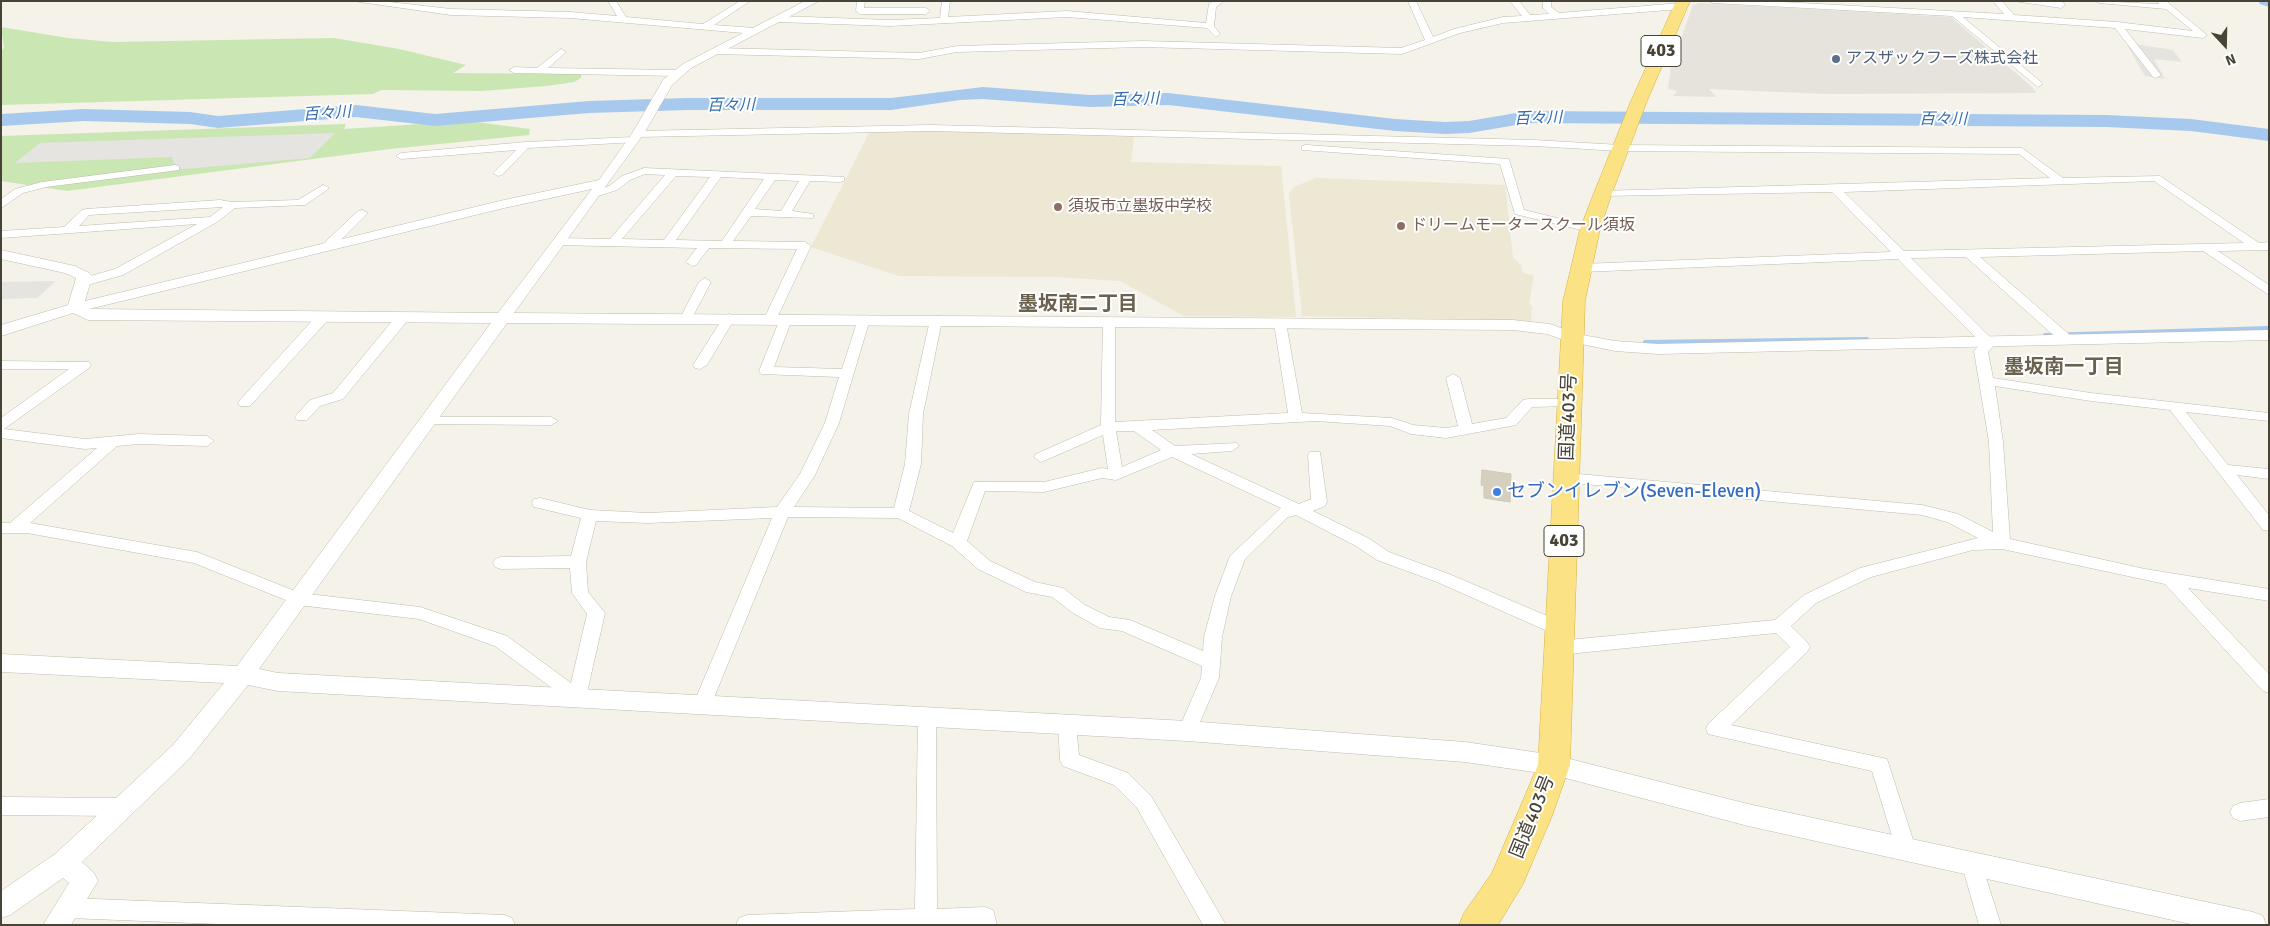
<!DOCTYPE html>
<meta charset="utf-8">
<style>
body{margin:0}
#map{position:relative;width:2270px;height:926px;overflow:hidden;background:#f4f2e9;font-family:Signika,sans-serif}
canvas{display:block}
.frame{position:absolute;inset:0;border:2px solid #474337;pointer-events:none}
.north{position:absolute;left:2200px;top:20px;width:50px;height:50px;-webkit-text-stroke:4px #fff;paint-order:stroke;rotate:159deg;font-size:14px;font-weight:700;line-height:20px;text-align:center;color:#474337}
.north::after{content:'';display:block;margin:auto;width:18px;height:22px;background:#474337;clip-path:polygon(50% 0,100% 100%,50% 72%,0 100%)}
</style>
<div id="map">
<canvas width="2270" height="926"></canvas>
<div class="frame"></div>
<div class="north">N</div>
</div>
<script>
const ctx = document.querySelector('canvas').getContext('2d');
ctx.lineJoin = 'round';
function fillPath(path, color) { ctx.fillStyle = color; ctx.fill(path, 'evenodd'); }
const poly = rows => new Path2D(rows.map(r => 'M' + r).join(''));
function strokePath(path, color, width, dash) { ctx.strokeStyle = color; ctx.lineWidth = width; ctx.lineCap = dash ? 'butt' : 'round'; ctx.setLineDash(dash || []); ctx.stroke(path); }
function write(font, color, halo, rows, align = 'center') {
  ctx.font = font + ' Signika,"Noto Sans JP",sans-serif'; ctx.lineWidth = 4; ctx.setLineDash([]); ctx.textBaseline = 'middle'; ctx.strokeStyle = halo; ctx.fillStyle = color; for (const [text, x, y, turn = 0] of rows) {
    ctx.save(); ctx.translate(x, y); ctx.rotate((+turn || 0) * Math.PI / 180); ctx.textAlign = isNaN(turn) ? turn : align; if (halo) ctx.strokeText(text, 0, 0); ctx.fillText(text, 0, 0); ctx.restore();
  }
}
const industrial = poly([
 [1700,3,1951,17,2033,88,2036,93,1827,94,1709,89,1716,97,1673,96,1677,91,1668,89,1673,49,1679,44,1693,5]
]);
const education = poly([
 [915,130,1134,136,1131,162,1281,166,1296,317,1184,316,1120,281,1057,277,899,276,811,247,870,131],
 [1316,178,1505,185,1513,258,1521,265,1523,273,1534,275,1529,304,1532,306,1531,321,1302,316,1289,194,1294,187]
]);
const green = poly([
 [1,27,68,38,113,42,334,38,399,49,466,65,453,73,581,74,581,78,574,82,547,86,481,91,381,90,373,94,1,105,1,51,4,48],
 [468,121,530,129,529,135,390,149,67,191,1,181,1,136,346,124,344,129]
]);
const parking = poly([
 [2135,44,2173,50,2182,62,2154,59,2165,79,2145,76,2127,45],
 [335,133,310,158,184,169,175,168,172,157,15,163,40,143],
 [56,281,37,298,1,299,1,282]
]);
const stream = poly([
 [2045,335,2269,328],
 [1645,342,1867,339]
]);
const river = poly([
 [2258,1,2269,1,2269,7,2260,4,2258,1],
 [983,87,1090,95,1168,93,1395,119,1445,122,1469,121,1528,111,2106,115,2191,119,2269,129,2269,141,2191,131,2106,127,1528,123,1469,133,1445,134,1395,131,1168,105,1090,107,983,99,960,100,891,110,687,110,589,113,435,126,356,117,218,128,190,124,84,121,1,126,1,114,84,109,190,112,218,116,356,105,435,114,589,101,687,98,891,98,983,87]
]);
const building = poly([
 [1482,470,1511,474,1510,502,1484,498,1484,486,1481,485,1482,470]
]);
const minor = poly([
 [353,1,381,1,451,9,570,12,617,16,608,1,616,1,626,17,703,24,740,1,750,1,714,25,755,28,759,31,755,34,570,18,451,15,353,1],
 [857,1,865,1,864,8,926,8,930,11,926,14,860,14,856,11,857,1],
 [942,1,950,1,948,17,1067,11,1206,23,1209,4,1214,1,1224,1,1216,7,1214,26,1220,34,1216,37,1207,28,1067,17,890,26,778,22,774,19,778,16,890,20,940,18,942,1],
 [1408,1,1416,1,1433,37,1454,29,1503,17,1522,16,1510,1,1519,1,1530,15,1549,14,1543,8,1543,1,1551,1,1551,7,1559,13,1681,3,1685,6,1681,9,1503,23,1460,33,1402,54,1143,47,957,52,919,59,715,54,710,51,715,48,919,53,957,46,1143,41,1401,48,1425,40,1408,1],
 [1709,1,1764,1,2004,14,1993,1,2002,1,2014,15,2117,22,2193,31,2166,9,2099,3,2095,1,2159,4,2157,1,2166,1,2207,35,2203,38,2125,29,2161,75,2156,78,2153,77,2115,28,1963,17,2041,82,2043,84,2038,87,1952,16,1713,3,1709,1],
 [2014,1,2062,1,2065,5,2061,8,2014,1],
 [561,49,566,52,548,68,677,70,682,73,677,76,514,73,509,70,514,67,537,68,561,49],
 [931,125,1534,140,1620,145,2022,148,2063,178,2160,176,2259,243,2269,242,2269,250,2218,251,2269,285,2269,295,2203,251,1980,257,2071,336,2073,339,2066,343,2061,342,1966,257,1911,258,1996,343,1988,352,1993,378,2091,393,2269,413,2269,421,2186,412,2228,465,2269,469,2269,479,2237,475,2269,515,2269,531,2263,530,2170,410,2091,401,1995,386,2003,442,2010,539,2145,569,2269,589,2269,601,2188,588,2269,674,2269,693,2263,691,2165,584,2002,549,1973,550,1871,577,1816,603,1791,626,1807,642,1810,647,1807,652,1731,725,1887,759,1916,849,1913,855,1906,858,1899,855,1896,849,1872,771,1708,734,1706,729,1708,724,1790,647,1776,633,1558,655,1552,653,1549,648,1552,643,1558,641,1775,620,1804,595,1860,568,1978,538,1947,522,1922,515,1562,482,1559,478,1567,473,1922,505,1958,514,1993,532,1989,442,1974,351,1981,343,1898,259,1581,272,1575,268,1581,264,1891,252,1832,192,1603,196,1599,195,1599,191,2050,178,2019,154,1620,151,1534,146,931,131,638,137,633,134,638,131,931,125],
 [2154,181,2244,243,1904,251,1844,192,2154,181],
 [633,137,637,138,637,142,528,148,502,175,498,176,493,173,516,150,401,159,396,156,401,153,526,142,633,137],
 [1306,145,1509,159,1524,210,1594,227,1596,229,1590,232,1515,214,1500,164,1302,150,1302,146,1306,145],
 [175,165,179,166,179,170,46,187,23,193,1,208,1,199,15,189,42,182,175,165],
 [644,168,844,177,844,181,840,182,810,181,792,211,813,214,813,218,751,216,733,241,805,242,811,246,775,322,765,322,764,319,797,249,709,248,696,265,692,266,686,262,697,248,555,245,555,239,559,238,610,239,665,175,645,174,630,180,617,190,595,197,589,194,609,186,622,176,644,168],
 [676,176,710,177,664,240,622,239,676,176],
 [721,177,764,179,722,241,676,240,721,177],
 [775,180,799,181,781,211,755,209,775,180],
 [323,185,329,188,327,190,305,205,235,208,217,222,123,275,84,286,80,285,78,282,80,279,115,269,197,224,1,238,1,231,64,227,82,210,86,209,220,200,232,202,298,200,323,185],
 [223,207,210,217,79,226,89,215,223,207],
 [362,210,368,213,331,250,323,250,323,244,358,211,362,210],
 [705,278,711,282,692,318,691,321,681,321,680,318,699,282,705,278],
 [323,313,329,317,328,320,250,406,240,406,238,403,240,400,318,314,323,313],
 [403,313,409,317,408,320,343,399,320,406,307,420,297,420,295,417,310,400,333,393,398,314,403,313],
 [729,314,735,318,707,365,700,369,695,368,693,365,723,318,729,314],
 [786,315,792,319,774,367,842,369,858,319,864,315,870,319,839,423,815,475,794,507,894,508,905,464,909,414,930,320,936,316,941,317,942,320,923,414,921,464,909,511,953,533,974,482,1044,482,1102,468,1108,469,1103,435,1046,460,1041,462,1034,457,1036,454,1101,425,1103,321,1109,317,1115,321,1115,422,1288,413,1274,323,1280,319,1286,323,1302,413,1392,418,1413,425,1446,428,1458,426,1446,378,1453,374,1460,378,1472,424,1506,418,1523,400,1528,399,1574,399,1576,402,1569,406,1532,407,1516,425,1446,438,1411,434,1390,426,1316,421,1152,430,1175,446,1237,443,1239,446,1232,451,1191,454,1299,504,1311,499,1308,455,1310,452,1320,452,1327,502,1325,506,1313,511,1368,538,1389,552,1449,574,1566,624,1569,629,1566,634,1560,635,1554,634,1437,582,1377,560,1356,546,1296,515,1288,517,1245,559,1231,596,1222,637,1219,678,1194,736,1187,739,1180,736,1178,731,1201,678,1202,666,1122,631,1100,628,1073,613,1052,597,1026,592,978,569,952,546,898,518,788,517,711,705,709,710,702,712,695,710,693,705,772,518,648,523,596,521,586,562,588,592,605,613,586,697,583,702,577,704,571,702,495,646,419,619,298,605,194,563,27,533,1,533,1,523,10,523,97,448,85,449,1,438,1,418,69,369,1,369,1,361,89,362,91,365,89,368,4,429,85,439,139,434,207,436,214,441,207,446,139,444,117,446,30,523,197,552,300,593,420,607,507,636,571,683,587,614,572,593,570,568,501,569,495,567,493,563,495,559,501,557,571,556,581,518,534,507,532,503,534,499,540,498,590,510,648,513,777,507,800,474,825,423,839,377,761,374,759,371,780,319,786,315],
 [1116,431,1134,431,1161,450,1122,467,1116,431],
 [1172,457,1281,508,1230,556,1215,596,1204,637,1203,651,1130,620,1109,617,1085,605,1063,588,1035,582,990,561,967,541,985,491,1044,492,1102,478,1116,480,1172,457],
 [427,417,551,417,558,421,551,425,422,424,420,421,427,417],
 [927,711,934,713,936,718,937,909,985,907,993,910,997,925,736,925,739,918,747,915,915,909,918,718,920,713,927,711],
 [1067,717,1074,720,1076,725,1079,755,1128,773,1151,796,1226,925,1203,925,1137,808,1114,785,1063,766,1060,760,1058,725,1060,720,1067,717],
 [1,797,124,798,131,801,134,807,131,813,124,816,1,815,1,797],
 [2269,799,2269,817,2240,821,2233,818,2230,812,2233,806,2240,803,2269,799],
 [1971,853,1978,855,1981,862,2001,925,1979,925,1961,862,1964,855,1971,853],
 [69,898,504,915,512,918,515,925,244,925,69,918,61,915,58,908,61,901,69,898]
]);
const tertiary = poly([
 [805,1,819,1,691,68,672,85,645,132,514,313,1513,320,1550,324,1577,334,1615,341,1658,344,2269,330,2269,340,1658,354,1615,351,1567,341,1547,334,1513,330,507,323,259,669,278,673,1187,721,1465,742,1554,755,1748,804,2253,912,2263,916,2266,925,2195,925,1748,826,1554,775,1465,762,1187,741,278,691,248,685,189,759,82,862,94,873,98,881,71,925,43,925,69,883,63,878,10,915,1,918,1,891,55,854,115,799,173,745,224,683,1,672,1,654,237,666,491,323,88,320,73,313,1,336,1,325,68,305,76,278,65,273,1,259,1,250,75,266,89,273,92,276,85,301,504,200,599,180,633,132,663,80,683,64,805,1],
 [592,189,498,313,89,309,504,208,592,189]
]);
const trunk = poly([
 [1676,1,1690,1,1647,101,1612,193,1600,229,1585,301,1570,765,1552,816,1523,884,1498,925,1459,925,1464,913,1492,873,1538,765,1563,301,1571,268,1580,229,1594,193,1631,101,1676,1]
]);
const markers = [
 [1836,59,5,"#5c6f8a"],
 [1058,207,5,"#8d6e63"],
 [1401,226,5,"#8d6e63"],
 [1497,492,5,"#3f7fe0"]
];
const farServicenames = [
 ["アスザックフーズ株式会社",1846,59]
];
const farWaternames = [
 ["百々川",1135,100,-2],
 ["百々川",731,106,-1],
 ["百々川",327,114,-4],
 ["百々川",1538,119,-2],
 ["百々川",1943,120]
];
const farEducationnames = [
 ["須坂市立墨坂中学校",1068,207],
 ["ドリームモータースクール須坂",1411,226]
];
const shields = [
 [1661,51,40],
 [1564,541,40]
];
const shieldNames = [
 ["403",1661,51],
 ["403",1564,541]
];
const streetNames = [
 ["国道403号",1569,417,-88],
 ["国道403号",1533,817,-68]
];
const shopNames = [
 ["セブンイレブン(Seven-Eleven)",1507,492]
];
const neighbourhoodNames = [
 ["墨坂南二丁目",1078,305],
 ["墨坂南一丁目",2064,368]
];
fillPath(industrial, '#e6e3dd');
fillPath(education, '#ece8d3');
fillPath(green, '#cae7b3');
fillPath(parking, '#e5e4e0');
strokePath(stream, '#a8c9ee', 4);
fillPath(river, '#a8c9ee');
fillPath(building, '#d5cfbf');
strokePath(building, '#d0c8b2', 1);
strokePath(minor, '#bfbbac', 1);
strokePath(tertiary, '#bfbbac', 1);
strokePath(trunk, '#d8b13f', 1);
fillPath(minor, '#fff');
fillPath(tertiary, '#fff');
fillPath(trunk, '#fae285');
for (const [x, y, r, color] of markers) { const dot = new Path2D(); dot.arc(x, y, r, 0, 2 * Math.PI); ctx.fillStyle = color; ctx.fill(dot); strokePath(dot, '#fff', 2); }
write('16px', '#4e5e75', '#fff', farServicenames, 'left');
write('italic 16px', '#346db0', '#fff', farWaternames);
write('16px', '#785e54', '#fff', farEducationnames, 'left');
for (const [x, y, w] of shields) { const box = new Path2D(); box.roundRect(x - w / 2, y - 15.5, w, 31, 4); ctx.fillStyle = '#fff'; ctx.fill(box); strokePath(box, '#474337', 1); }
write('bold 18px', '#474337', null, shieldNames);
write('19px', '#474337', '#fff', streetNames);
write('19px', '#366cbe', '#fff', shopNames, 'left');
write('bold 20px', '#6a624f', '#fff', neighbourhoodNames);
</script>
